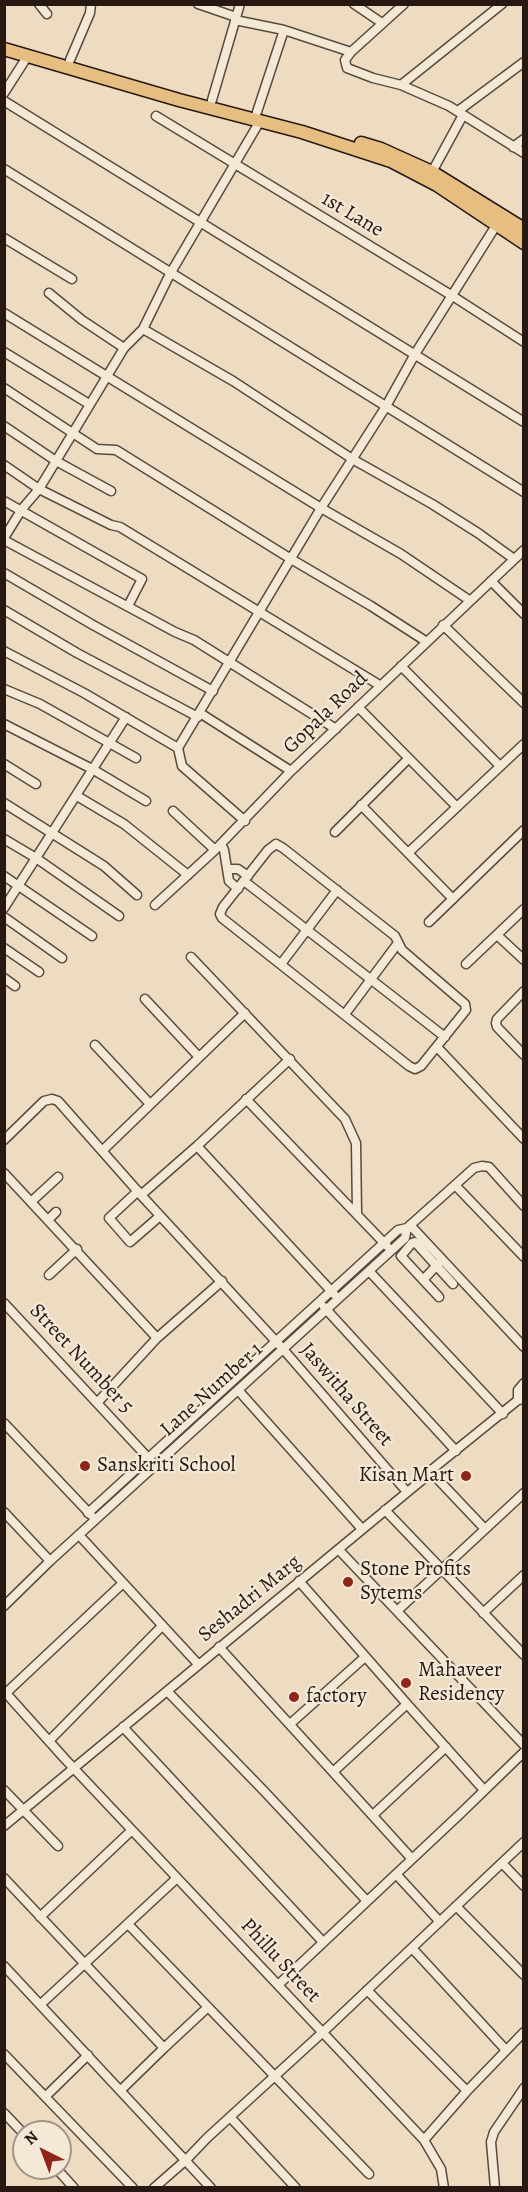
<!DOCTYPE html>
<style>
body{margin:0}
#map{position:relative;width:528px;height:2192px;overflow:hidden;background:#eedcc2;font-family:Alegreya,serif}
canvas{display:block}
.frame{position:absolute;inset:0;border:6px solid #271911;pointer-events:none}
.north{position:absolute;left:12px;top:2120px;width:60px;height:60px;box-sizing:border-box;background:#f4e8d7;border:2px solid #a29588;border-radius:50%;rotate:318deg;font-size:16px;font-weight:700;line-height:24px;text-align:center;color:#271911}
.north::after{content:'';display:block;margin:auto;width:21px;height:27px;background:#8f2418;clip-path:polygon(50% 0,100% 100%,50% 72%,0 100%)}
</style>
<div id="map">
<canvas width="528" height="2192"></canvas>
<div class="frame"></div>
<div class="north">N</div>
</div>
<script>
const ctx = document.querySelector('canvas').getContext('2d');
ctx.lineJoin = 'round';
const poly = rows => new Path2D(rows.map(r => 'M' + r).join(''));
function strokePath(path, color, width, dash) { ctx.strokeStyle = color; ctx.lineWidth = width; ctx.lineCap = dash ? 'butt' : 'round'; ctx.setLineDash(dash || []); ctx.stroke(path); }
function write(font, color, halo, rows, align = 'center') {
  ctx.font = font + ' Alegreya,serif'; ctx.lineWidth = 4.5; ctx.setLineDash([]); ctx.textBaseline = 'middle'; ctx.strokeStyle = halo; ctx.fillStyle = color; for (const [text, x, y, turn = 0] of rows) {
    ctx.save(); ctx.translate(x, y); ctx.rotate((+turn || 0) * Math.PI / 180); ctx.textAlign = isNaN(turn) ? turn : align; if (halo) ctx.strokeText(text, 0, 0); ctx.fillText(text, 0, 0); ctx.restore();
  }
}
const minor = poly([
 [39,4,47,14],
 [198,4,236,17],
 [354,4,382,23],
 [404,4,351,52,345,60,347,68,373,78,401,85,449,106,524,153],
 [235,20,284,30,351,52],
 [70,60,90,13,91,4],
 [401,85,502,4],
 [4,93,27,57],
 [212,100,240,4],
 [4,101,524,422],
 [458,111,524,62],
 [257,112,284,30],
 [156,116,451,295,524,342],
 [513,147,524,139],
 [4,169,524,492],
 [432,172,463,115],
 [4,238,72,279],
 [49,293,82,320,124,348],
 [4,313,321,508,401,554,469,600],
 [143,329,233,381,354,460,432,504,478,533,514,559],
 [4,352,89,404],
 [4,388,97,449,116,450,291,559,371,606,427,642],
 [4,426,56,461,111,491],
 [4,465,39,489,111,525,120,527,381,686],
 [4,501,142,579,128,606],
 [4,538,22,509,39,489,56,461,124,348,143,329,170,274,260,121],
 [4,540,175,632,194,640,336,729],
 [4,573,93,625,213,691],
 [491,581,524,614],
 [4,610,77,653,198,717],
 [443,625,524,703],
 [4,651,84,693,178,748,182,766,245,821],
 [401,666,500,766],
 [4,689,40,704,136,758],
 [358,707,457,807],
 [200,713,291,771],
 [4,724,94,770,146,801],
 [178,748,321,508,385,408,415,354,497,224],
 [4,764,36,784],
 [77,796,124,824,188,875],
 [4,803,104,866,137,895],
 [361,805,453,899],
 [173,811,215,850],
 [335,832,408,759],
 [4,839,36,858,119,916],
 [221,844,224,850,229,881,238,889],
 [276,844,283,848,395,936,402,950,465,1004,466,1010,421,1066,415,1069,409,1066,222,918,220,914,223,907,268,850,276,844],
 [408,853,524,744],
 [227,869,238,869,248,876],
 [4,876,92,936],
 [244,881,445,1037],
 [155,905,215,850,291,771,524,550],
 [4,908,126,717],
 [4,917,62,958],
 [429,922,524,830],
 [497,935,524,960],
 [4,948,39,972],
 [191,957,345,1119,356,1143,357,1213],
 [281,964,337,890],
 [466,964,524,909],
 [4,978,15,986],
 [524,991,497,1019,496,1023,497,1027,524,1055],
 [145,999,199,1057],
 [345,1014,398,943],
 [95,1045,150,1104],
 [437,1047,524,1139],
 [246,1099,387,1246],
 [4,1140,44,1101,52,1099,58,1101,141,1195,283,1349,407,1492],
 [197,1146,334,1294],
 [102,1151,245,1013],
 [4,1173,157,1338,222,1281],
 [455,1185,524,1257],
 [138,1191,109,1218,130,1242,160,1216],
 [141,1195,197,1146,290,1059],
 [32,1201,58,1177],
 [49,1219,56,1212],
 [410,1225,524,1347],
 [369,1271,503,1414],
 [49,1275,77,1249],
 [423,1280,439,1263],
 [439,1297,401,1256,412,1243,415,1242,453,1284],
 [4,1303,151,1461],
 [324,1307,456,1451],
 [238,1390,362,1529],
 [518,1400,518,1390,524,1383],
 [97,1403,157,1338],
 [4,1423,91,1515],
 [430,1471,484,1528],
 [385,1510,524,1655],
 [4,1512,50,1561],
 [88,1513,398,1230,407,1228,474,1168,482,1166,489,1167,524,1206],
 [79,1535,198,1664],
 [339,1550,524,1745],
 [299,1581,407,1704],
 [4,1606,50,1561,405,1238,407,1228],
 [397,1611,524,1493],
 [483,1613,524,1575],
 [219,1647,333,1772],
 [4,1691,65,1759,424,2140,441,2169,444,2188],
 [167,1691,264,1791,367,1901],
 [6,1693,122,1584],
 [290,1724,365,1657],
 [123,1727,323,1942],
 [50,1740,162,1626],
 [4,1790,58,1846],
 [373,1815,446,1747],
 [4,1826,422,1480,430,1471,518,1400,524,1399],
 [412,1859,333,1772,407,1704,484,1790],
 [502,1863,524,1886],
 [396,1874,440,1922],
 [4,1878,164,2048,208,2007],
 [456,1906,524,1975],
 [40,1917,132,1830],
 [128,1924,369,2174],
 [412,1948,505,2049],
 [4,1966,211,2188],
 [278,1985,460,1814,524,1752],
 [367,1990,467,2091,424,2140],
 [41,2004,177,1878],
 [4,2054,133,2188],
 [121,2090,164,2048],
 [467,2091,524,2032],
 [46,2096,88,2055],
 [4,2113,24,2134],
 [230,2117,296,2188],
 [56,2168,74,2188],
 [154,2188,186,2160,207,2138,323,2032,524,1842],
 [495,2188,491,2142,494,2132,524,2088]
]);
const primary = poly([
 [4,49,179,100,302,132,391,161,437,185,524,243],
 [361,143,381,149,432,172,524,229]
]);
const markers = [
 [85,1466,6,"#8f2418"],
 [466,1476,6,"#8f2418"],
 [348,1582,6,"#8f2418"],
 [406,1683,6,"#8f2418"],
 [294,1697,6,"#8f2418"]
];
const streetNames = [
 ["1st Lane",352,215,31],
 ["Gopala Road",326,713,-44],
 ["Street Number 5",81,1359,47],
 ["Lane Number 1",212,1390,-42],
 ["Jaswitha Street",346,1395,49],
 ["Seshadri Marg",250,1599,-39],
 ["Phillu Street",280,1961,47]
];
const poiNames = [
 ["Sanskriti School",97,1466],
 ["Kisan Mart",454,1476,"right"],
 ["Stone Profits",360,1570],
 ["Sytems",360,1594],
 ["Mahaveer",418,1671],
 ["Residency",418,1695],
 ["factory",306,1697]
];
strokePath(minor, '#594a3d', 11);
strokePath(primary, '#271911', 15);
strokePath(minor, '#f4e8d7', 8);
strokePath(primary, '#e7be81', 12);
for (const [x, y, r, color] of markers) { const dot = new Path2D(); dot.arc(x, y, r, 0, 2 * Math.PI); ctx.fillStyle = color; ctx.fill(dot); strokePath(dot, '#f4e8d7', 2); }
write('21px', '#271911', '#f4e8d7', streetNames);
write('21px', '#271911', '#f4e8d7', poiNames, 'left');
</script>
